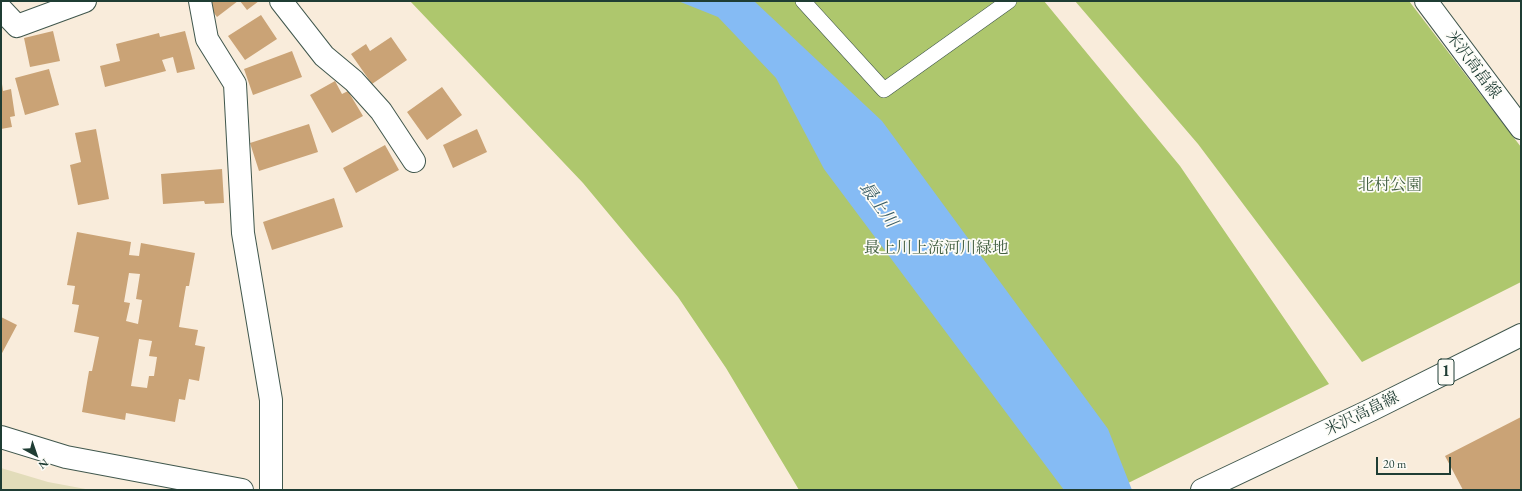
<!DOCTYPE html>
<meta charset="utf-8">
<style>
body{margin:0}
#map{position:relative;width:1522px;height:491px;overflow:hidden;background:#f9ecdb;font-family:"EB Garamond",serif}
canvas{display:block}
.frame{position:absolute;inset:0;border:2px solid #1f3d34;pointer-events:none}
.north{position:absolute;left:16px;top:435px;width:40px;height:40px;-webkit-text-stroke:3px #fdfcf7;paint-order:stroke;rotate:140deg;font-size:11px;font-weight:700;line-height:16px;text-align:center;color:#1f3d34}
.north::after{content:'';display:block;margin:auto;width:14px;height:18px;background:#1f3d34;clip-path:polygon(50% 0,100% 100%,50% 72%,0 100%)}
.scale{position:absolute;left:1376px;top:457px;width:75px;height:18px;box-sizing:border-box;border:2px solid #1f3d34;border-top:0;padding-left:5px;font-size:12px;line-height:14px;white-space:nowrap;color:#1f3d34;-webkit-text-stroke:3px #fdfcf7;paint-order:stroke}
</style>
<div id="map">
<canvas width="1522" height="491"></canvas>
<div class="frame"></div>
<div class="north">N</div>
<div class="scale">20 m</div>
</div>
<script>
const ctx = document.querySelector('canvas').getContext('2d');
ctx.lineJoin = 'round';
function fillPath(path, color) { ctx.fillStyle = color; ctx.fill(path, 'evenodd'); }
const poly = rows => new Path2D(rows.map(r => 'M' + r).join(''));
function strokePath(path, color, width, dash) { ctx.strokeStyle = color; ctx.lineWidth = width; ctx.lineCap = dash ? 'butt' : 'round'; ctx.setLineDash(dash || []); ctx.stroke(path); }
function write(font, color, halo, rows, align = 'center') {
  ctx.font = font + ' "EB Garamond","Noto Serif JP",serif'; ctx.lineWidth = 3.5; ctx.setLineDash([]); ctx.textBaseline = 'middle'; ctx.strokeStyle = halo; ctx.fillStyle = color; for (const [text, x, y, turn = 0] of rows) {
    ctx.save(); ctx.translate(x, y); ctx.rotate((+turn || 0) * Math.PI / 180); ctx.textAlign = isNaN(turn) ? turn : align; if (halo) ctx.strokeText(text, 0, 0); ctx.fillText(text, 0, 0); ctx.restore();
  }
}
const built = poly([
 [1,468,48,482,91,490,1,490]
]);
const green = poly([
 [410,1,1044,1,1180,166,1329,384,1114,490,799,490,726,368,678,297,583,183],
 [1075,1,1409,1,1521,147,1521,282,1362,362,1198,144]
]);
const water = poly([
 [678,1,754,1,882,121,1108,429,1132,490,1064,490,824,169,776,78,718,17]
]);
const building = poly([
 [205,1,238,1,217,17],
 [240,1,259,1,247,10],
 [261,15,277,39,245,60,228,36],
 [53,31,60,61,30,67,24,38],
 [185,31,195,69,177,73,173,57,162,60,166,71,105,87,100,66,120,61,116,44,159,33,160,37],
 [391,37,407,60,372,84,351,54,366,44,370,51],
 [292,51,302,77,253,95,244,69],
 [49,69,59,105,25,115,15,78],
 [335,81,342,94,348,91,363,116,332,133,310,95],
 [1,84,2,84,3,91,11,89,15,116,10,117,12,127,1,129],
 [442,87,462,115,427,140,407,112],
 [309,124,318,152,259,171,250,143],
 [96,129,109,199,78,205,70,165,81,162,75,133],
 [477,129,487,152,453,168,443,145],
 [385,145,399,170,356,193,343,168],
 [222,169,224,203,205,204,204,201,163,204,161,174],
 [334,198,343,227,272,250,263,222],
 [77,232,131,242,129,255,139,256,141,243,195,253,189,286,186,286,179,327,198,330,195,345,205,347,199,381,189,379,185,400,179,399,175,422,126,413,125,420,82,412,89,371,92,371,99,337,74,332,79,305,72,304,75,286,67,285],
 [129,273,140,274,136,299,142,300,138,324,126,321,130,303,124,302],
 [139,339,152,341,149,356,157,357,154,376,149,376,147,388,131,386],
 [1,317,17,325,1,355],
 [1521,417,1521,490,1463,490,1445,456]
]);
const service = poly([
 [803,1,884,90,1009,1]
]);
const minor = poly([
 [200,1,207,39,235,84,243,233,271,400,271,490],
 [281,1,324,56,354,81,381,111,414,161],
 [1,9,17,26,85,1]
]);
const tertiary = poly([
 [1,437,66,457,242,490]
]);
const primary = poly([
 [1426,1,1521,128],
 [1202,490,1371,410,1521,335]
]);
const shields = [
 [1446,372,16]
];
const shieldNames = [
 ["1",1446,372]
];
const streetNames = [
 ["米沢高畠線",1473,65,53],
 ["米沢高畠線",1362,414,-26]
];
const parkNames = [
 ["北村公園",1390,186],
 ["最上川上流河川緑地",936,249]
];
const waterNames = [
 ["最上川",878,205,54]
];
fillPath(built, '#e2dcba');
fillPath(green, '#aec76d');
fillPath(water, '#85bbf4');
fillPath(building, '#caa376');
strokePath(service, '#40574d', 16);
strokePath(minor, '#40574d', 24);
strokePath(tertiary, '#40574d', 24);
strokePath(primary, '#40574d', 24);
strokePath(service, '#fff', 15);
strokePath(minor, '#fff', 22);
strokePath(tertiary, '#fff', 22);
strokePath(primary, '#fff', 22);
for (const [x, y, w] of shields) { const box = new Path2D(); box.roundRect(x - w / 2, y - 13, w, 26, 3); ctx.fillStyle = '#fdfcf7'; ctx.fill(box); strokePath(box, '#1f3d34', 1); }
write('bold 15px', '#1f3d34', null, shieldNames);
write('16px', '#1f3d34', '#fdfcf7', streetNames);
write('16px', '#436042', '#fdfcf7', parkNames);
write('italic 17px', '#385c64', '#fdfcf7', waterNames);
</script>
